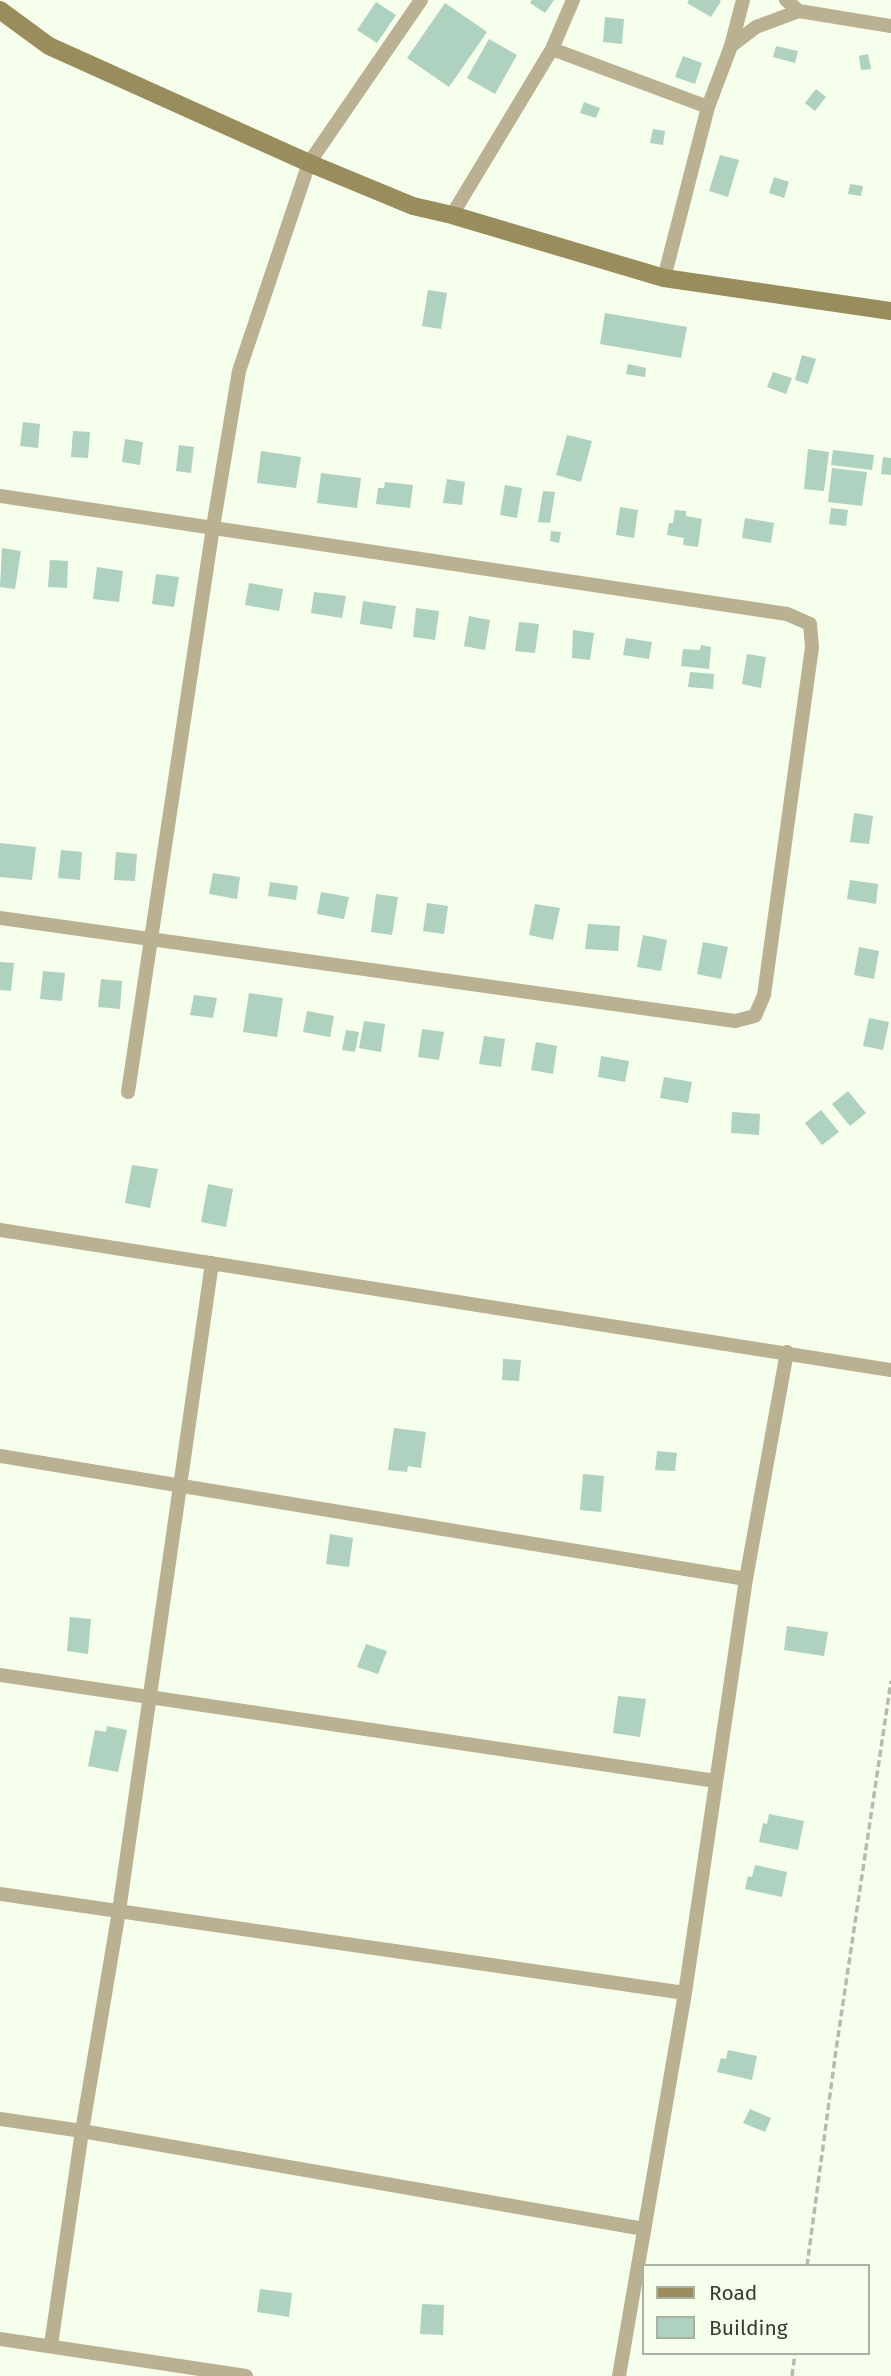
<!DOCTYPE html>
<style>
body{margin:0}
#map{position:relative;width:891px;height:2376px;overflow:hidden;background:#f5ffec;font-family:"Fira Sans",sans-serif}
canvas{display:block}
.legend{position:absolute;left:642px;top:2264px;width:228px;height:91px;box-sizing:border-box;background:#f5ffec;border:2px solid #a9b1a1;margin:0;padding:9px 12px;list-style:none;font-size:21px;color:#373d31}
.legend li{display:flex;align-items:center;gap:14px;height:35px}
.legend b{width:35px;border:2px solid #a9b1a1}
</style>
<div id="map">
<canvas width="891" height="2376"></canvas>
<ul class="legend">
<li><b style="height:9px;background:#998c5d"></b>Road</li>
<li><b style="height:19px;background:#aed1c0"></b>Building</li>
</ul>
</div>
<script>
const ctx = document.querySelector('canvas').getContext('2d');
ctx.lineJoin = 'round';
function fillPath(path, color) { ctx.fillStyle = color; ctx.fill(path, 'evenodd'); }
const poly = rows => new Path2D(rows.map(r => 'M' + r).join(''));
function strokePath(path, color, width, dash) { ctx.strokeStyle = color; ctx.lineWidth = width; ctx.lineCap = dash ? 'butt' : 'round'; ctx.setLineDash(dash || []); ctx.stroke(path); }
const building = poly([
 [532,0,554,0,545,13,530,3],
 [689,0,719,0,721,1,711,17,687,3],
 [376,2,396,15,377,43,357,30],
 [445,3,487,32,449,87,407,58],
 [605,17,624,19,622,44,603,42],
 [489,39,517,55,495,94,467,78],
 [776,46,798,51,795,63,773,57],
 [868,54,871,69,861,70,859,56],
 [683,56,702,63,695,84,675,77],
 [816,89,826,97,815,111,805,103],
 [584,102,600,108,596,118,580,113],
 [653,129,665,131,663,145,650,143],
 [720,155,739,160,728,197,709,191],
 [774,177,789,182,784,198,769,193],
 [850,184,863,186,861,196,848,194],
 [428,290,447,293,441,329,422,326],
 [605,313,687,327,681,358,600,344],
 [802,355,816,359,808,384,795,380],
 [628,364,646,368,645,377,626,374],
 [773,372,792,378,786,394,767,387],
 [23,422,40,424,38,448,20,446],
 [73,431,90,432,88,458,71,457],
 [567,435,592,441,581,482,556,475],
 [125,439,143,442,140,465,122,462],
 [179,445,194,447,191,473,176,471],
 [808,449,829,452,824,491,804,489],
 [833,450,874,455,872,470,831,465],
 [261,451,301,457,296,488,257,483],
 [883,457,891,458,891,475,881,474],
 [832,468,867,472,862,506,828,502],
 [321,473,361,478,357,508,317,503],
 [447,479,465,482,462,505,443,503],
 [385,482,413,485,410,508,376,504,378,488,384,488],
 [505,485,522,488,517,518,500,515],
 [543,491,555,492,550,523,538,522],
 [620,507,638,510,634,538,616,535],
 [831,508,848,510,846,526,829,524],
 [675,510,686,511,686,516,702,519,698,547,683,545,684,538,667,535,669,523,673,523],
 [745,518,774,523,771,543,742,538],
 [551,531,561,532,559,543,550,541],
 [2,548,21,551,15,589,0,587],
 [50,560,68,561,67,588,48,587],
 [97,567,123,571,119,602,93,599],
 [156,574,179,577,174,607,152,604],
 [249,583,283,589,279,611,245,605],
 [314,592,346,596,342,618,311,613],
 [363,601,396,606,392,629,360,624],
 [416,608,439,611,435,640,413,637],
 [469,616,490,620,485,650,464,646],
 [519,622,539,624,535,653,515,651],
 [573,630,594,633,590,660,572,658],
 [626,638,652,642,649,659,623,655],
 [701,645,711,647,709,669,681,666,683,649,700,650],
 [747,654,766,657,761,688,742,684],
 [690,672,714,674,713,689,688,687],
 [854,813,873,816,869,844,850,842],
 [0,843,36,847,32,880,0,877],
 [61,850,82,852,80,880,58,878],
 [116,852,137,854,135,881,114,880],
 [213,873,240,877,237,899,209,894],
 [850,880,878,884,876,904,847,899],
 [270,882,298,886,296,900,268,896],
 [321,892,349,897,344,919,317,914],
 [376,894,398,897,392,935,371,932],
 [427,903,448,906,444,934,423,931],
 [535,904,560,908,553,940,529,935],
 [588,924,620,926,618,951,585,949],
 [643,935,667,940,661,971,637,967],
 [703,942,728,947,721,979,697,974],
 [859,947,879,951,874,979,854,975],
 [0,962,14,963,11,991,0,990],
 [43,971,65,973,62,1001,40,999],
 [101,979,122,981,120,1009,98,1007],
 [249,993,283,998,277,1037,243,1032],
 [194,995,217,998,213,1018,190,1015],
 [307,1011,334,1016,330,1037,303,1032],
 [869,1018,889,1022,883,1050,863,1046],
 [364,1021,385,1024,381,1052,359,1048],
 [422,1029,444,1032,439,1060,418,1057],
 [346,1030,359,1032,355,1052,342,1050],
 [484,1036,505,1039,501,1067,479,1064],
 [536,1042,557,1046,553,1074,531,1070],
 [601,1056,629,1061,625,1082,598,1077],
 [664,1077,692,1082,688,1103,660,1098],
 [848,1091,866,1113,850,1126,832,1104],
 [821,1110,839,1132,822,1145,805,1123],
 [732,1112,760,1114,759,1135,731,1133],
 [132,1165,158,1169,150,1208,125,1203],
 [208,1184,233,1189,226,1227,201,1222],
 [503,1359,521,1360,519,1381,502,1380],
 [394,1428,426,1432,421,1468,408,1466,407,1472,388,1470],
 [657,1451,677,1453,675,1471,655,1470],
 [583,1474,604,1476,601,1512,580,1510],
 [330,1534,353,1538,349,1567,326,1564],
 [70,1617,91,1619,88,1654,67,1651],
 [787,1626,828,1632,824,1656,784,1650],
 [366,1644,387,1651,378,1674,357,1667],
 [618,1696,646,1699,640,1737,613,1733],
 [107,1726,127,1730,118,1772,88,1766,95,1730,106,1732],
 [769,1814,804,1821,798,1850,759,1842,763,1823,767,1824],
 [755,1865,787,1872,782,1897,745,1889,748,1876,752,1877],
 [728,2050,757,2056,752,2080,717,2072,721,2058,726,2059],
 [750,2109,771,2118,765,2132,743,2123],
 [260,2289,292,2293,289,2317,257,2312],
 [422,2304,444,2305,443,2335,420,2334]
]);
const path = poly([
 [807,2266,836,2050,891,1681],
 [792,2376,795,2353]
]);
const street = poly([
 [786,0,799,11,891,26],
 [731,46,756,27,799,11],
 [552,49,708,107],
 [452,215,552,49,573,0],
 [664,278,708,107,731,46,743,0],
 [0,496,787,614,810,624,812,647,764,995,755,1016,735,1021,0,918],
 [128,1092,213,527,239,371,309,163,421,0],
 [0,1230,891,1370],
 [0,1456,746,1579],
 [0,1675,716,1781],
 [0,1894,685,1993],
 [0,2119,82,2131,644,2229],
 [0,2339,246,2376],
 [51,2345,82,2131,119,1911,212,1263],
 [619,2376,685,1993,746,1579,787,1352]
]);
const secondary = poly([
 [0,10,49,46,309,163,413,206,452,215,664,278,891,311]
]);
fillPath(building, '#aed1c0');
strokePath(path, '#b4bdac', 3.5, [7, 3.5]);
strokePath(street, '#b9b191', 14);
strokePath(secondary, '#998c5d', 18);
</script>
